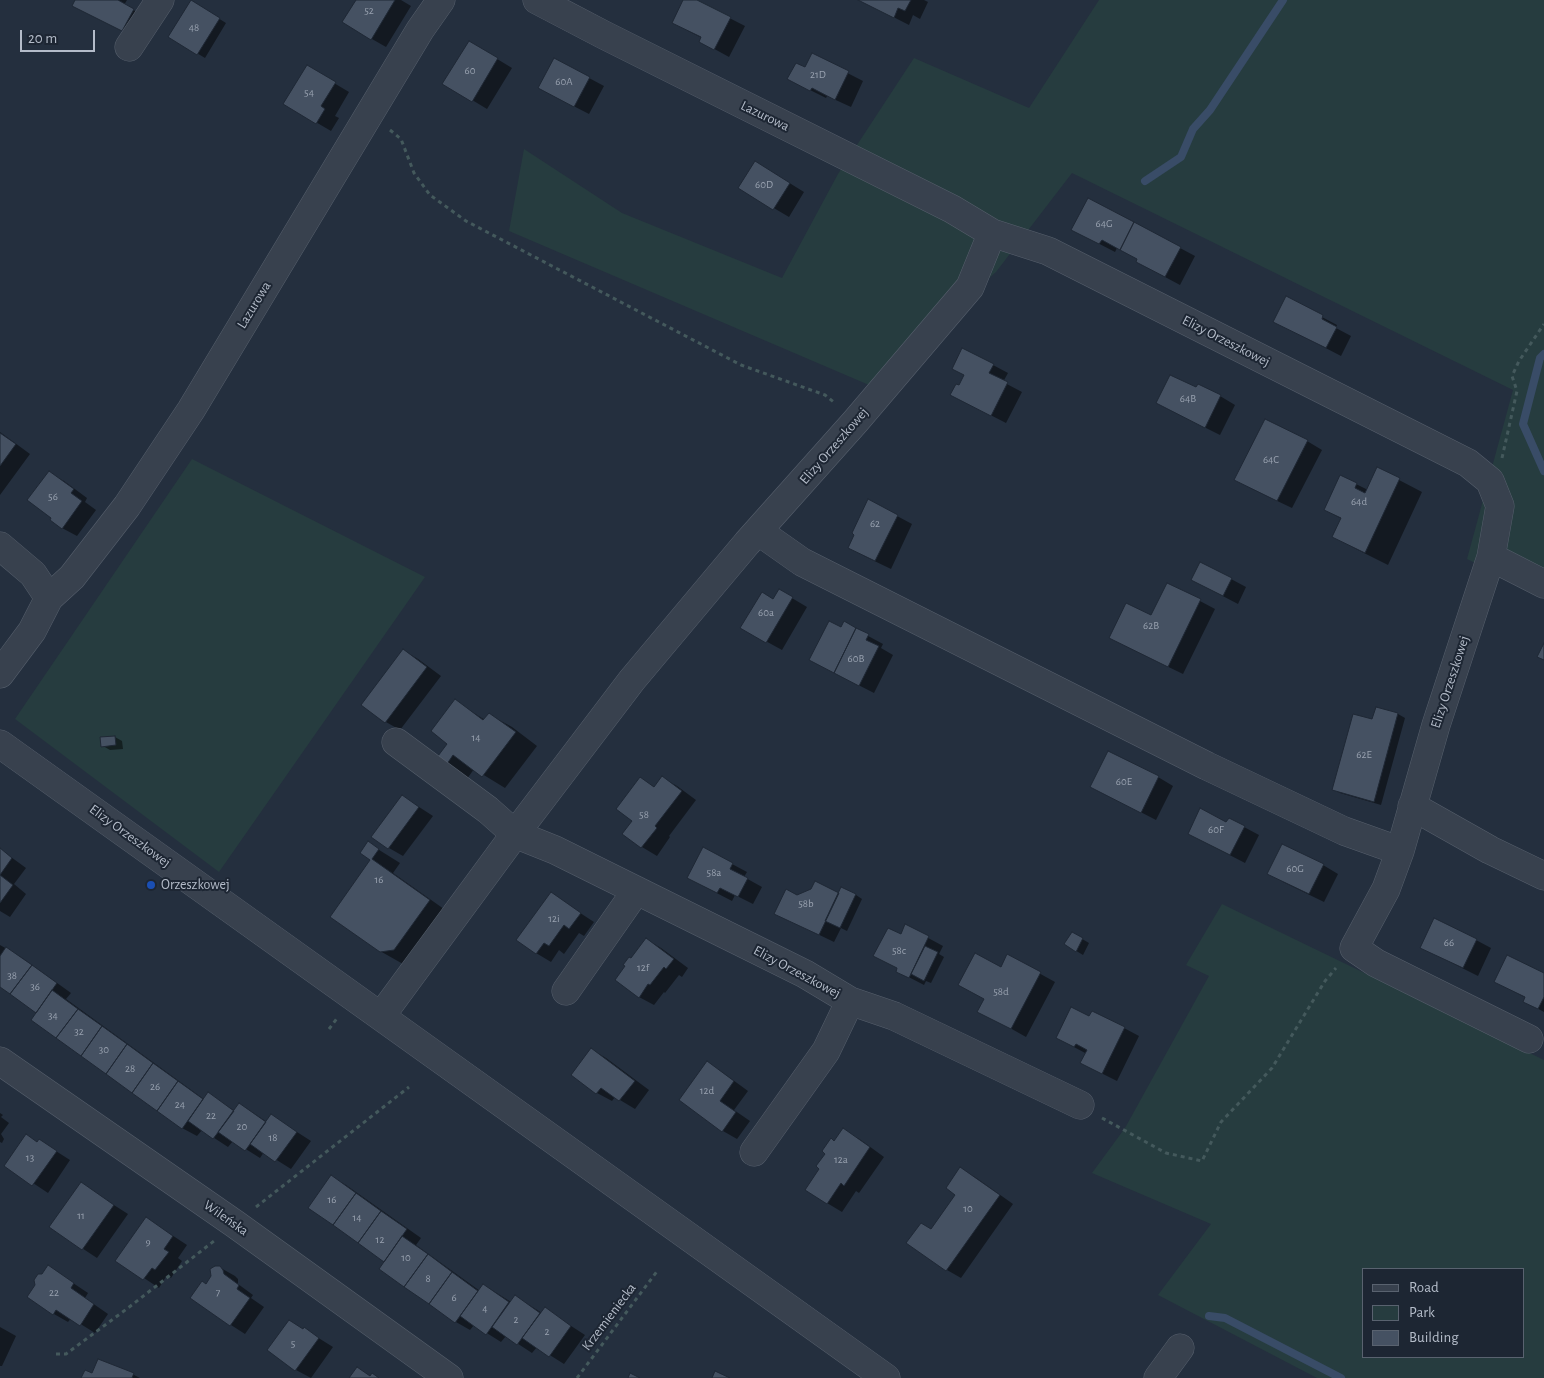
<!DOCTYPE html>
<meta charset="utf-8">
<style>
body{margin:0}
#map{position:relative;width:1544px;height:1378px;overflow:hidden;background:#242f3e;font-family:"Alegreya Sans",sans-serif}
canvas{display:block}
.legend{position:absolute;left:1362px;top:1268px;width:162px;height:90px;box-sizing:border-box;background:#1d2633;border:1px solid #59626f;margin:0;padding:6px 9px;list-style:none;font-size:15px;color:#b4bcc9}
.legend li{display:flex;align-items:center;gap:10px;height:25px}
.legend b{width:25px;border:1px solid #59626f}
.scale{position:absolute;left:20px;top:30px;width:75px;height:22px;box-sizing:border-box;border:2px solid #b4bcc9;border-top:0;padding-left:6px;font-size:15px;line-height:18px;white-space:nowrap;color:#b4bcc9;-webkit-text-stroke:4px #1d2633;paint-order:stroke}
</style>
<div id="map">
<canvas width="1544" height="1378"></canvas>
<ul class="legend">
<li><b style="height:6px;background:#38414e"></b>Road</li>
<li><b style="height:14px;background:#263c3f"></b>Park</li>
<li><b style="height:14px;background:#455162"></b>Building</li>
</ul>
<div class="scale">20 m</div>
</div>
<script>
const ctx = document.querySelector('canvas').getContext('2d');
ctx.lineJoin = 'round';
function fillPath(path, color) { ctx.fillStyle = color; ctx.fill(path, 'evenodd'); }
const poly = rows => new Path2D(rows.map(r => 'M' + r).join(''));
function strokePath(path, color, width, dash) { ctx.strokeStyle = color; ctx.lineWidth = width; ctx.lineCap = dash ? 'butt' : 'round'; ctx.setLineDash(dash || []); ctx.stroke(path); }
function write(font, color, halo, rows, align = 'center') {
  ctx.font = font + ' "Alegreya Sans",sans-serif'; ctx.lineWidth = 4; ctx.setLineDash([]); ctx.textBaseline = 'middle'; ctx.strokeStyle = halo; ctx.fillStyle = color; for (const [text, x, y, turn = 0] of rows) {
    ctx.save(); ctx.translate(x, y); ctx.rotate((+turn || 0) * Math.PI / 180); ctx.textAlign = isNaN(turn) ? turn : align; if (halo) ctx.strokeText(text, 0, 0); ctx.fillText(text, 0, 0); ctx.restore();
  }
}
const green = poly([
 [1099,0,1544,0,1544,597,1467,559,1513,390,1072,173,996,272,869,385,509,231,524,149,622,213,782,278,838,174,914,58,1029,108],
 [192,459,425,577,219,872,15,719],
 [1222,904,1544,1060,1544,1378,1317,1378,1158,1295,1211,1224,1092,1173,1125,1128,1209,976,1186,965],
 [1363,1269,1523,1269,1523,1357,1363,1357]
]);
const shadow = poly([
 [77,0,127,0,124,5,141,14,130,34,81,9],
 [357,0,401,0,411,6,386,47,372,39],
 [684,0,694,0,745,26,729,57,700,41,702,38,688,31],
 [860,0,924,0,928,2,920,19,913,15,909,25],
 [192,2,226,23,205,58,170,37],
 [484,51,512,68,487,109,444,83],
 [812,55,863,81,851,107,827,96,826,98,804,87,805,69],
 [307,67,349,92,335,116,339,118,331,131,285,104],
 [589,78,604,86,589,114,554,96],
 [770,171,804,192,789,217,740,188],
 [1088,238,1180,248,1195,256,1180,285,1152,270,1139,259,1117,248,1115,252],
 [1286,298,1337,325,1336,328,1351,336,1341,356,1289,329],
 [993,365,1008,373,1003,382,1022,392,1006,423,967,403,960,387],
 [1196,389,1220,396,1235,405,1220,435,1172,411],
 [0,432,30,454,0,495],
 [1307,441,1322,450,1292,508,1250,488],
 [1378,469,1422,492,1388,565,1356,549,1333,536,1342,519,1325,510,1356,484,1368,490],
 [49,473,64,481,87,498,85,502,96,510,77,536,62,528],
 [869,501,912,524,891,569,864,556],
 [1201,563,1246,587,1238,604,1192,580],
 [1168,584,1215,609,1183,674,1125,646,1152,617],
 [780,591,807,607,782,650,742,628,774,600],
 [844,623,883,644,881,648,893,655,874,693,825,668],
 [403,650,418,659,441,676,400,730,386,722,362,705],
 [455,701,485,720,490,715,512,727,537,746,505,788,474,769,467,779,445,766],
 [1377,708,1398,714,1405,718,1381,805,1340,793,1333,789,1373,721],
 [115,737,122,741,123,749,110,750,103,746],
 [1158,777,1173,786,1156,820,1092,787],
 [663,778,677,786,696,800,669,836,670,837,657,856,642,847,624,833,633,821,640,779,655,787],
 [402,796,433,816,403,856,389,848],
 [1227,823,1244,827,1259,835,1245,863,1189,834],
 [368,843,400,863,393,873,451,914,403,964,380,951,372,860],
 [0,849,26,868,14,884,26,894,10,917,0,911],
 [732,864,747,872,744,877,762,887,753,904,735,895,732,901,703,886],
 [1323,865,1338,874,1324,902,1283,882],
 [551,894,594,922,584,936,579,933,564,954,559,950,551,962,536,953],
 [838,894,856,895,862,899,847,931,841,928,834,942,776,914,797,896],
 [906,926,943,946,939,954,944,957,931,983,926,981,924,985,897,971,901,936],
 [1072,933,1089,943,1083,955,1065,944],
 [646,939,661,948,688,968,682,977,679,975,665,993,664,992,654,1005,639,997,631,960],
 [1476,940,1491,948,1478,976,1436,955],
 [0,945,21,957,71,993,66,999,205,1100,208,1094,235,1111,240,1104,267,1122,272,1116,311,1141,291,1169,264,1152,260,1158,233,1141,228,1147,202,1130,197,1136,182,1128,37,1012,0,986],
 [1008,956,1055,982,1026,1037,994,1019,1001,968],
 [1544,974,1544,1012,1524,1001,1526,998,1511,990],
 [1090,1017,1124,1028,1139,1036,1117,1081,1097,1071,1087,1054,1057,1038],
 [591,1049,606,1058,649,1090,635,1109,615,1097,612,1101,597,1093,572,1074],
 [707,1063,722,1072,748,1091,734,1110,750,1121,737,1139,723,1131],
 [0,1113,3,1115,1,1117,9,1123,1,1134,4,1139,2,1143,0,1142],
 [858,1138,884,1157,859,1193,856,1191,842,1212,827,1203,821,1169,835,1142],
 [40,1141,70,1160,48,1193,6,1165],
 [960,1169,975,1177,1013,1204,961,1278,947,1270,932,1230,957,1195],
 [332,1177,346,1185,421,1238,416,1245,480,1291,484,1285,511,1302,515,1296,542,1313,545,1309,585,1335,564,1364,537,1347,532,1353,506,1336,501,1342,474,1325,470,1330,456,1322,386,1261],
 [81,1184,128,1214,97,1258,50,1227],
 [146,1218,187,1245,178,1258,182,1261,171,1278,167,1275,159,1288,117,1260],
 [49,1267,88,1293,85,1298,108,1314,95,1333,71,1318,68,1322,54,1314,43,1275],
 [219,1267,235,1276,238,1279,238,1284,253,1295,251,1298,264,1307,245,1334,231,1325,191,1298,206,1285],
 [0,1327,16,1336,2,1366,0,1366],
 [304,1329,333,1347,311,1378,296,1370],
 [98,1360,134,1375,140,1378,83,1378,93,1375]
]);
const stream = poly([
 [1145,181,1181,157,1193,129,1210,110,1283,0],
 [1544,354,1540,358,1523,424,1544,471],
 [1209,1316,1225,1318,1341,1378]
]);
const building = poly([
 [75,0,118,0,134,9,122,31,72,6,75,0],
 [191,0,220,18,197,55,168,37,191,0],
 [356,0,395,0,371,40,342,22,356,0],
 [683,0,697,0,731,17,714,50,699,42,701,37,672,23,683,0],
 [858,0,911,0,905,11,898,8,894,18,858,0],
 [469,41,498,58,472,102,442,84,469,41],
 [812,53,849,71,835,100,812,88,810,91,787,79,796,63,805,67,812,53],
 [554,58,590,77,574,107,538,88,554,58],
 [307,65,336,82,321,106,325,109,316,124,283,104,307,65],
 [755,161,790,183,773,210,738,188,755,161],
 [1088,198,1134,222,1120,250,1102,240,1099,244,1071,230,1088,198],
 [1134,222,1181,247,1165,277,1136,262,1137,259,1120,250,1134,222],
 [1286,296,1323,315,1322,319,1337,327,1326,348,1273,322,1286,296],
 [962,348,994,364,989,373,1008,382,991,416,950,395,956,384,959,385,964,375,952,369,962,348],
 [1170,375,1196,387,1198,384,1221,395,1205,428,1156,403,1170,375],
 [1265,419,1308,440,1277,501,1234,480,1265,419],
 [0,433,16,444,0,466,0,433],
 [1377,467,1400,478,1365,553,1332,537,1341,518,1324,510,1340,475,1357,483,1355,488,1365,493,1377,467],
 [49,471,74,489,71,493,82,501,62,529,50,520,51,518,27,500,49,471],
 [868,499,898,515,875,561,848,548,854,535,852,533,868,499],
 [1200,562,1232,578,1223,596,1191,580,1200,562],
 [1167,583,1201,599,1168,667,1109,638,1126,603,1151,615,1167,583],
 [779,589,793,597,766,643,740,628,762,592,773,599,779,589],
 [829,621,841,627,844,621,856,628,834,673,809,660,829,621],
 [856,628,869,634,866,640,879,646,859,686,834,673,856,628],
 [1544,643,1544,660,1537,657,1544,643],
 [403,649,427,667,385,723,361,705,403,649],
 [455,699,483,720,489,713,516,732,482,777,453,755,445,767,435,760,447,744,431,731,455,699],
 [1376,707,1398,713,1374,802,1332,790,1353,714,1372,719,1376,707],
 [115,736,116,745,101,747,100,737,115,736],
 [1108,751,1159,776,1141,813,1090,787,1108,751],
 [662,776,682,791,655,826,657,828,641,848,622,834,632,821,616,809,640,777,654,787,662,776],
 [402,795,419,807,388,849,371,837,402,795],
 [1200,808,1226,822,1229,818,1245,826,1230,855,1188,834,1200,808],
 [368,841,379,849,372,859,430,900,394,950,380,952,330,917,370,860,360,853,368,841],
 [1282,844,1324,864,1309,894,1267,874,1282,844],
 [703,847,733,863,730,869,748,878,738,897,720,888,717,893,687,878,703,847],
 [0,848,12,858,0,875,13,885,0,903,0,848],
 [815,881,839,893,819,935,774,914,786,889,797,895,811,889,815,881],
 [841,887,856,894,840,928,825,921,841,887],
 [551,892,581,913,569,929,564,925,549,946,544,943,536,954,516,940,551,892],
 [1434,918,1477,939,1463,968,1420,948,1434,918],
 [905,924,929,936,909,978,896,972,897,968,873,956,888,928,901,934,905,924],
 [1072,932,1083,938,1076,952,1064,944,1072,932],
 [646,938,674,959,666,969,664,967,650,985,648,984,639,998,615,980,625,966,623,965,629,957,631,958,646,938],
 [925,946,938,952,924,981,911,974,925,946],
 [6,947,32,965,10,994,0,987,0,956,6,947],
 [975,953,1001,967,1007,954,1041,972,1011,1029,977,1012,984,999,958,985,975,953],
 [1507,955,1544,973,1544,997,1538,1009,1523,1002,1525,997,1494,982,1507,955],
 [32,965,57,983,36,1013,10,994,32,965],
 [52,990,78,1009,56,1038,31,1020,52,990],
 [1071,1007,1089,1016,1092,1011,1125,1027,1102,1074,1080,1063,1087,1050,1076,1044,1074,1047,1056,1038,1071,1007],
 [78,1009,102,1026,81,1056,56,1038,78,1009],
 [102,1026,127,1044,106,1074,81,1056,102,1026],
 [127,1044,153,1063,132,1093,106,1074,127,1044],
 [591,1048,635,1081,619,1101,601,1088,596,1094,571,1075,591,1048],
 [707,1061,734,1081,720,1101,736,1112,722,1132,679,1100,707,1061],
 [153,1063,178,1081,157,1111,132,1093,153,1063],
 [178,1081,203,1099,182,1129,157,1111,178,1081],
 [208,1092,234,1111,213,1139,188,1121,208,1092],
 [239,1103,266,1122,245,1151,218,1132,239,1103],
 [271,1114,297,1132,275,1162,250,1144,271,1114],
 [843,1128,870,1147,844,1186,841,1183,827,1204,805,1190,819,1169,816,1166,825,1154,822,1151,831,1138,834,1141,843,1128],
 [26,1134,37,1142,39,1139,57,1151,32,1186,4,1166,26,1134],
 [960,1167,1000,1195,946,1271,906,1243,921,1223,931,1229,955,1195,946,1188,960,1167],
 [331,1175,356,1193,333,1225,308,1208,331,1175],
 [81,1182,114,1205,82,1250,49,1227,81,1182],
 [356,1193,381,1211,358,1243,333,1225,356,1193],
 [381,1211,407,1229,384,1262,358,1243,381,1211],
 [146,1217,173,1236,164,1249,169,1252,155,1270,152,1268,143,1280,115,1261,146,1217],
 [402,1236,428,1254,404,1287,379,1269,402,1236],
 [428,1254,452,1272,429,1304,404,1287,428,1254],
 [48,1265,74,1283,71,1288,94,1304,80,1326,56,1310,53,1315,27,1297,35,1285,34,1280,38,1274,42,1274,48,1265],
 [215,1266,220,1266,223,1270,224,1274,239,1285,237,1289,250,1298,230,1326,190,1298,202,1281,206,1284,211,1276,210,1269,215,1266],
 [452,1272,478,1291,455,1323,429,1304,452,1272],
 [483,1284,509,1302,486,1335,460,1316,483,1284],
 [515,1295,540,1313,517,1345,492,1327,515,1295],
 [545,1307,571,1326,549,1357,522,1338,545,1307],
 [289,1320,303,1329,304,1327,319,1338,295,1371,267,1350,289,1320],
 [98,1359,134,1373,132,1378,81,1378,85,1370,92,1373,98,1359],
 [357,1367,370,1376,372,1373,379,1378,349,1378,357,1367],
 [715,1371,730,1378,712,1378,715,1371],
 [630,1373,640,1378,628,1378,630,1373]
]);
const path = poly([
 [390,130,401,139,414,173,430,195,466,221,741,365,825,395,836,404],
 [1502,458,1517,391,1512,376,1519,361,1544,324],
 [329,1029,338,1017],
 [1102,1118,1166,1153,1202,1161,1221,1122,1272,1068,1325,981,1336,968],
 [256,1207,409,1087],
 [56,1354,66,1354,128,1308,214,1241],
 [577,1378,658,1270]
]);
const minor = poly([
 [537,0,604,35,952,209,992,233,1048,251,1468,463,1490,481,1500,506,1491,557,1436,725,1400,851,1386,889,1354,948,1376,963,1529,1039],
 [129,47,160,0],
 [758,531,802,562,1207,766,1344,831,1400,851],
 [0,546,33,574,49,598,32,631,0,674],
 [1491,557,1544,584],
 [49,598,72,577,127,506,191,410,420,30,441,0],
 [396,742,488,810,515,834,632,680,747,543,855,422,970,287,992,233],
 [0,744,886,1378],
 [1412,806,1490,850,1544,876],
 [566,991,636,891],
 [381,1016,515,834,555,850,805,974,850,1001,894,1016,1080,1105],
 [0,1061,235,1224,449,1378],
 [754,1152,826,1051,850,1001],
 [1158,1378,1180,1348]
]);
const markers = [
 [151,885,5,"#1a4fb4"]
];
const numberNames = [
 ["52",369,11],
 ["48",194,28],
 ["60",470,71],
 ["21D",818,75],
 ["60A",564,82],
 ["54",309,93],
 ["60D",764,185],
 ["64G",1104,224],
 ["64B",1188,399],
 ["64C",1271,460],
 ["56",53,497],
 ["64d",1359,502],
 ["62",875,524],
 ["60a",766,613],
 ["62B",1151,626],
 ["60B",856,659],
 ["14",476,738],
 ["62E",1364,755],
 ["60E",1124,782],
 ["58",644,815],
 ["60F",1216,830],
 ["60G",1295,869],
 ["58a",714,873],
 ["16",379,880],
 ["58b",806,904],
 ["12i",554,919],
 ["66",1449,943],
 ["58c",899,951],
 ["12f",643,968],
 ["38",12,976],
 ["36",35,987],
 ["58d",1001,992],
 ["34",53,1016],
 ["32",79,1032],
 ["30",104,1050],
 ["28",130,1069],
 ["26",155,1087],
 ["12d",707,1091],
 ["24",180,1105],
 ["22",211,1116],
 ["20",242,1127],
 ["18",273,1138],
 ["13",30,1158],
 ["12a",841,1160],
 ["16",332,1200],
 ["10",968,1209],
 ["11",81,1216],
 ["14",357,1218],
 ["12",380,1240],
 ["9",148,1242],
 ["10",406,1258],
 ["8",428,1279],
 ["22",54,1293],
 ["7",218,1293],
 ["6",454,1298],
 ["4",485,1309],
 ["2",516,1320],
 ["2",547,1332],
 ["5",293,1344]
];
const streetNames = [
 ["Lazurowa",765,116,26],
 ["Lazurowa",254,305,-59],
 ["Elizy Orzeszkowej",1226,341,27],
 ["Elizy Orzeszkowej",834,446,-49],
 ["Elizy Orzeszkowej",1450,682,-72],
 ["Elizy Orzeszkowej",130,836,36],
 ["Elizy Orzeszkowej",797,972,28],
 ["Wileńska",226,1218,35],
 ["Krzemieniecka",609,1317,-53]
];
const poiNames = [
 ["Orzeszkowej",161,885]
];
fillPath(green, '#263c3f');
fillPath(shadow, '#0007');
strokePath(stream, '#394c67', 8);
fillPath(building, '#455162');
strokePath(building, '#1f2835', 1);
strokePath(minor, '#565f6c', 29);
strokePath(path, '#44595c', 3, [4, 4]);
strokePath(minor, '#38414e', 28);
for (const [x, y, r, color] of markers) { const dot = new Path2D(); dot.arc(x, y, r, 0, 2 * Math.PI); ctx.fillStyle = color; ctx.fill(dot); strokePath(dot, '#1d2633', 2); }
write('11px', '#98a1af', null, numberNames);
write('14px', '#b4bcc9', '#1d2633', streetNames);
write('14px', '#b4bcc9', '#1d2633', poiNames, 'left');
</script>
